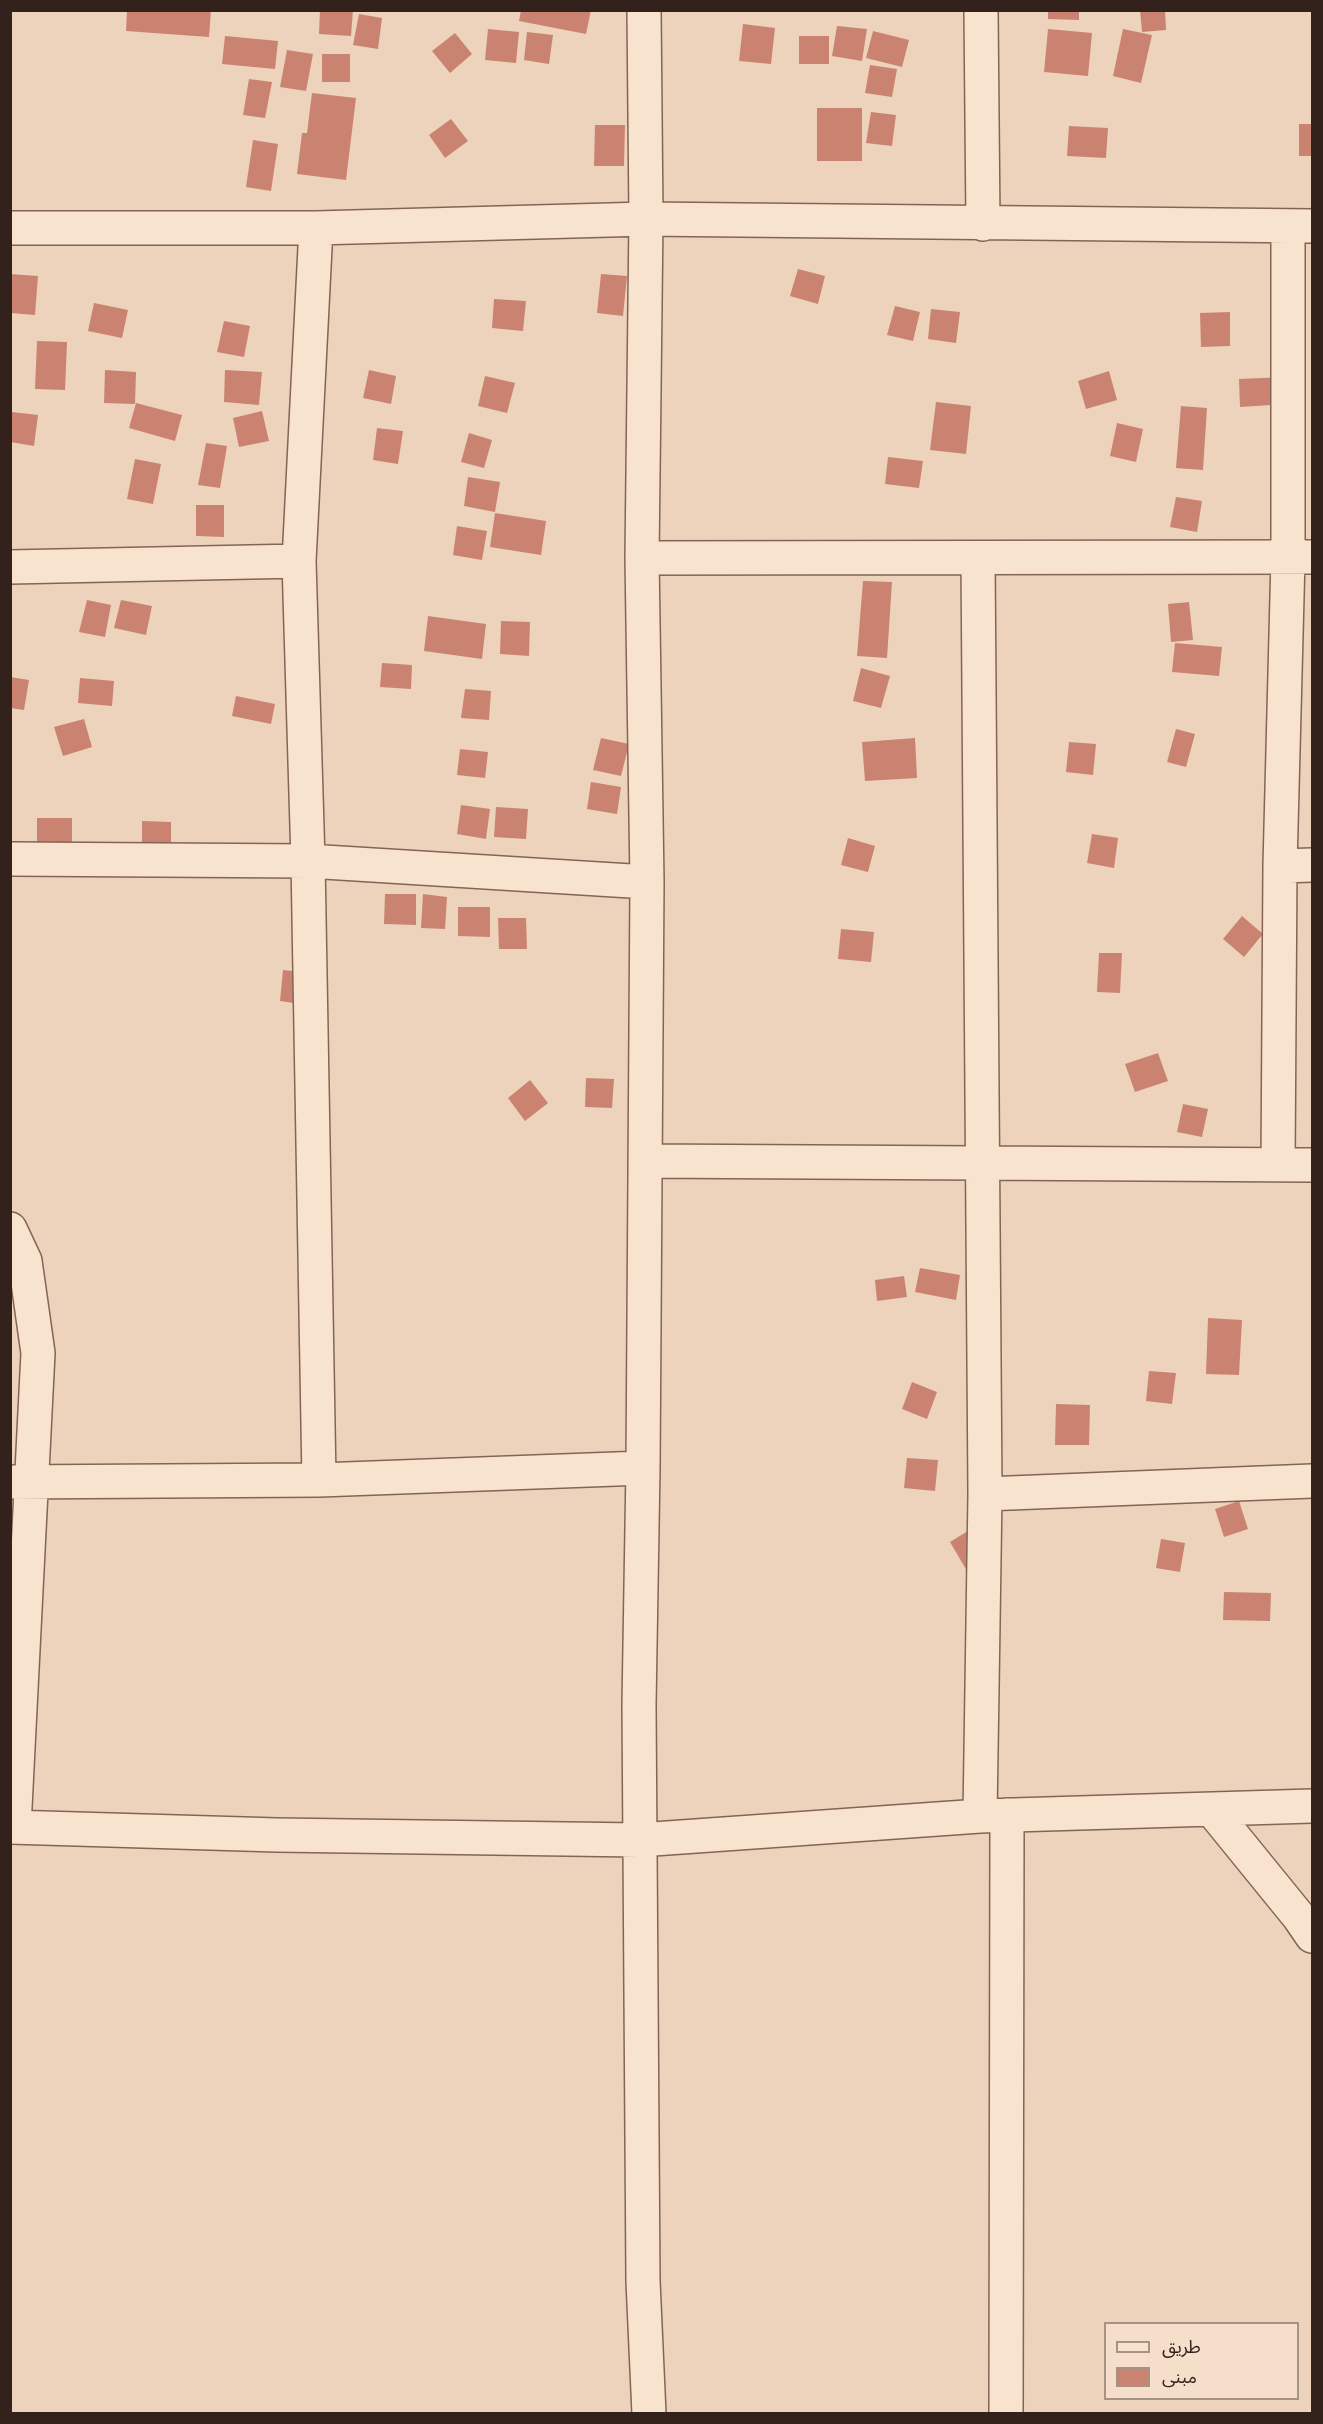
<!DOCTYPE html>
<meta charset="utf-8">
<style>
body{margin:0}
#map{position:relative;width:1323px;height:2424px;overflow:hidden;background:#edd3bc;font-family:Spectral,"Noto Sans Arabic",serif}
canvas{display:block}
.frame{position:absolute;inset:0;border:12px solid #33211b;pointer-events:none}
.legend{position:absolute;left:1104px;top:2322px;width:195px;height:78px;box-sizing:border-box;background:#f5dfcb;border:2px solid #a79385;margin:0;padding:8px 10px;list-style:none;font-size:18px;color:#33211b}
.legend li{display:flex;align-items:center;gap:12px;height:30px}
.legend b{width:30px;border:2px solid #a79385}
</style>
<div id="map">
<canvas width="1323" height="2424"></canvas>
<div class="frame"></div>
<ul class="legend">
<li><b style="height:8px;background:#f8e3ce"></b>طريق</li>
<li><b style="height:16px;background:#cb8371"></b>مبنى</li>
</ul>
</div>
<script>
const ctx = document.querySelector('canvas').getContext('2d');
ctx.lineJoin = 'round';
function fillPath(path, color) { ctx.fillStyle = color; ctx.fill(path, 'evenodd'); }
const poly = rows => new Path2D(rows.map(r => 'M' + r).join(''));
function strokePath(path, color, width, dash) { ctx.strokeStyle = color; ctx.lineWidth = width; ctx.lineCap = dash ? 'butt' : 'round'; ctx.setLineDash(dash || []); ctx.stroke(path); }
const building = poly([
 [127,10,211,10,209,37,126,31],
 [320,10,353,10,351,36,319,34],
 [521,10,591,10,586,34,519,21],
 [1048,10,1079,10,1079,20,1048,19],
 [1140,10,1165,10,1166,30,1142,32],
 [359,14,382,18,378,49,353,45],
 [743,24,775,28,771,64,739,61],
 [837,26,867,29,862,61,832,56],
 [488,29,519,32,516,63,485,60],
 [1048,29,1092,33,1088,76,1044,72],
 [1123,29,1152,35,1141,83,1113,76],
 [873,31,909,40,902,67,866,58],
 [527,32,553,35,549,64,524,60],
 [455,33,472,54,450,73,432,51],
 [225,36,278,41,275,69,222,64],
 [799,36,829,36,829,64,799,64],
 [287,50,313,54,306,91,280,87],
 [322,54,350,54,350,82,322,82],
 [870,65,897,69,892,97,865,93],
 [249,79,272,82,265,118,243,115],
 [312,93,356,98,346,180,297,174,302,133,307,133],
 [817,108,862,108,862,161,817,161],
 [871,112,896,115,892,146,866,143],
 [451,119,468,141,445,158,429,135],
 [1299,124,1312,124,1312,156,1299,156],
 [595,125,625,125,624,166,594,166],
 [1069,126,1108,128,1106,158,1067,156],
 [253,140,278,144,271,191,246,187],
 [798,269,825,276,818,304,790,296],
 [10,274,38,276,35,315,10,313],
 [601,274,627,276,623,316,597,313],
 [494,299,526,301,523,331,492,328],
 [94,303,128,310,122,338,88,331],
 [895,306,920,312,913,341,887,335],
 [931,309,960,312,956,343,928,339],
 [1230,312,1230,346,1201,347,1200,313],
 [224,321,250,326,244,357,217,352],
 [37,341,67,342,65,390,35,389],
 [105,370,136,372,135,404,104,403],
 [225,370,262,372,259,405,224,402],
 [369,370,396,376,391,404,363,398],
 [1109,371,1117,400,1086,409,1078,381],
 [485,376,515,383,507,413,478,406],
 [1286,377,1287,404,1240,407,1239,379],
 [936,402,971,406,966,454,930,450],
 [136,403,182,415,175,441,129,428],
 [1181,406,1207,408,1203,470,1176,468],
 [262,411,269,441,239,447,233,418],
 [12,412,38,415,34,446,10,442],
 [1117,423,1143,429,1136,462,1110,456],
 [377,428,403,431,398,464,373,460],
 [469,433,492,440,484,468,461,462],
 [206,443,227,446,220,488,198,485],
 [888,457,923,461,919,488,885,484],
 [135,459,161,464,153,504,127,499],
 [468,477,500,482,495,512,464,506],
 [1176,497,1202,501,1197,532,1170,527],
 [196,505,224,505,224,537,196,536],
 [495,513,546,521,541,555,490,547],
 [457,526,487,531,482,560,453,555],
 [863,581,892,582,887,658,857,656],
 [87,600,111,605,105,637,79,632],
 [121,600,152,606,146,635,114,628],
 [1189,602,1193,640,1171,642,1168,604],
 [428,616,486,624,482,659,424,651],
 [501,621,530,622,529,656,500,654],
 [1175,643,1222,647,1219,676,1172,672],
 [382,663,412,665,411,689,380,687],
 [861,668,890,676,881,708,853,701],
 [10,677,29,680,24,710,10,708],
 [80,678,114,681,112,706,78,703],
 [465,689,491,691,489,720,461,718],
 [236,696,275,704,271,724,232,716],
 [84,719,92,747,63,756,54,727],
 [1176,729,1195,734,1186,767,1167,762],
 [601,738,629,744,621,776,593,770],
 [915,738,917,778,865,781,862,742],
 [1069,742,1096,744,1093,775,1066,772],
 [460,749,488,752,485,778,457,775],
 [591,782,621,787,617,814,587,809],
 [461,805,490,809,486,839,457,834],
 [496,807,528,809,526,839,494,837],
 [37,818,72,818,72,850,37,850],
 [142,821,171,822,171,852,142,851],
 [1092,834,1118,838,1114,868,1087,863],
 [848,838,875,846,868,872,841,865],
 [385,894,416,894,416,925,384,924],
 [423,894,447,897,445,929,421,928],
 [458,907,490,907,490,937,458,936],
 [1242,916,1263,934,1244,957,1223,939],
 [498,918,526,918,527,949,499,949],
 [841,929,874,932,871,962,838,959],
 [1099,953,1122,953,1120,993,1097,992],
 [283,970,311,973,307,1005,280,1001],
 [1158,1053,1168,1081,1135,1092,1125,1064],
 [586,1078,614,1079,612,1108,585,1107],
 [530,1080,548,1103,525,1121,508,1098],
 [1183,1104,1208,1109,1202,1137,1177,1132],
 [920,1268,960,1275,956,1300,915,1292],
 [904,1276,907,1297,877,1301,875,1280],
 [1208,1318,1242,1320,1239,1375,1206,1374],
 [1149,1371,1176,1373,1172,1404,1146,1401],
 [912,1382,937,1392,927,1419,902,1409],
 [1056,1404,1090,1405,1089,1445,1055,1445],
 [907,1458,938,1460,935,1491,904,1488],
 [1239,1501,1248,1529,1224,1537,1215,1509],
 [976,1526,994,1555,967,1571,950,1542],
 [1161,1539,1185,1543,1180,1572,1156,1568],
 [1224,1592,1271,1593,1270,1621,1223,1620]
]);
const street = poly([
 [644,10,646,219,642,558,647,882,643,1468,639,1705,643,2281,649,2414],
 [981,10,983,224],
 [10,228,316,228,646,219,1312,226],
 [316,228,299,561,308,861,319,1480],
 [642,558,1312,557],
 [978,558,985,1494,980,1816],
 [10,567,299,561],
 [10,859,308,861,647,882],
 [1280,866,1312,865],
 [645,1161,1312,1165],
 [1278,1164,1280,866,1288,558,1288,226],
 [10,1229,25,1261,38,1353,14,1827],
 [10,1482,319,1480,643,1468],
 [985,1494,1312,1481],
 [1212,1810,1299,1917,1312,1936],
 [10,1827,277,1835,639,1840,980,1816,1312,1806],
 [1006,2414,1007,1815]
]);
fillPath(building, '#cb8371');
strokePath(street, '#846456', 36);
strokePath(street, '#f8e3ce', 33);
</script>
